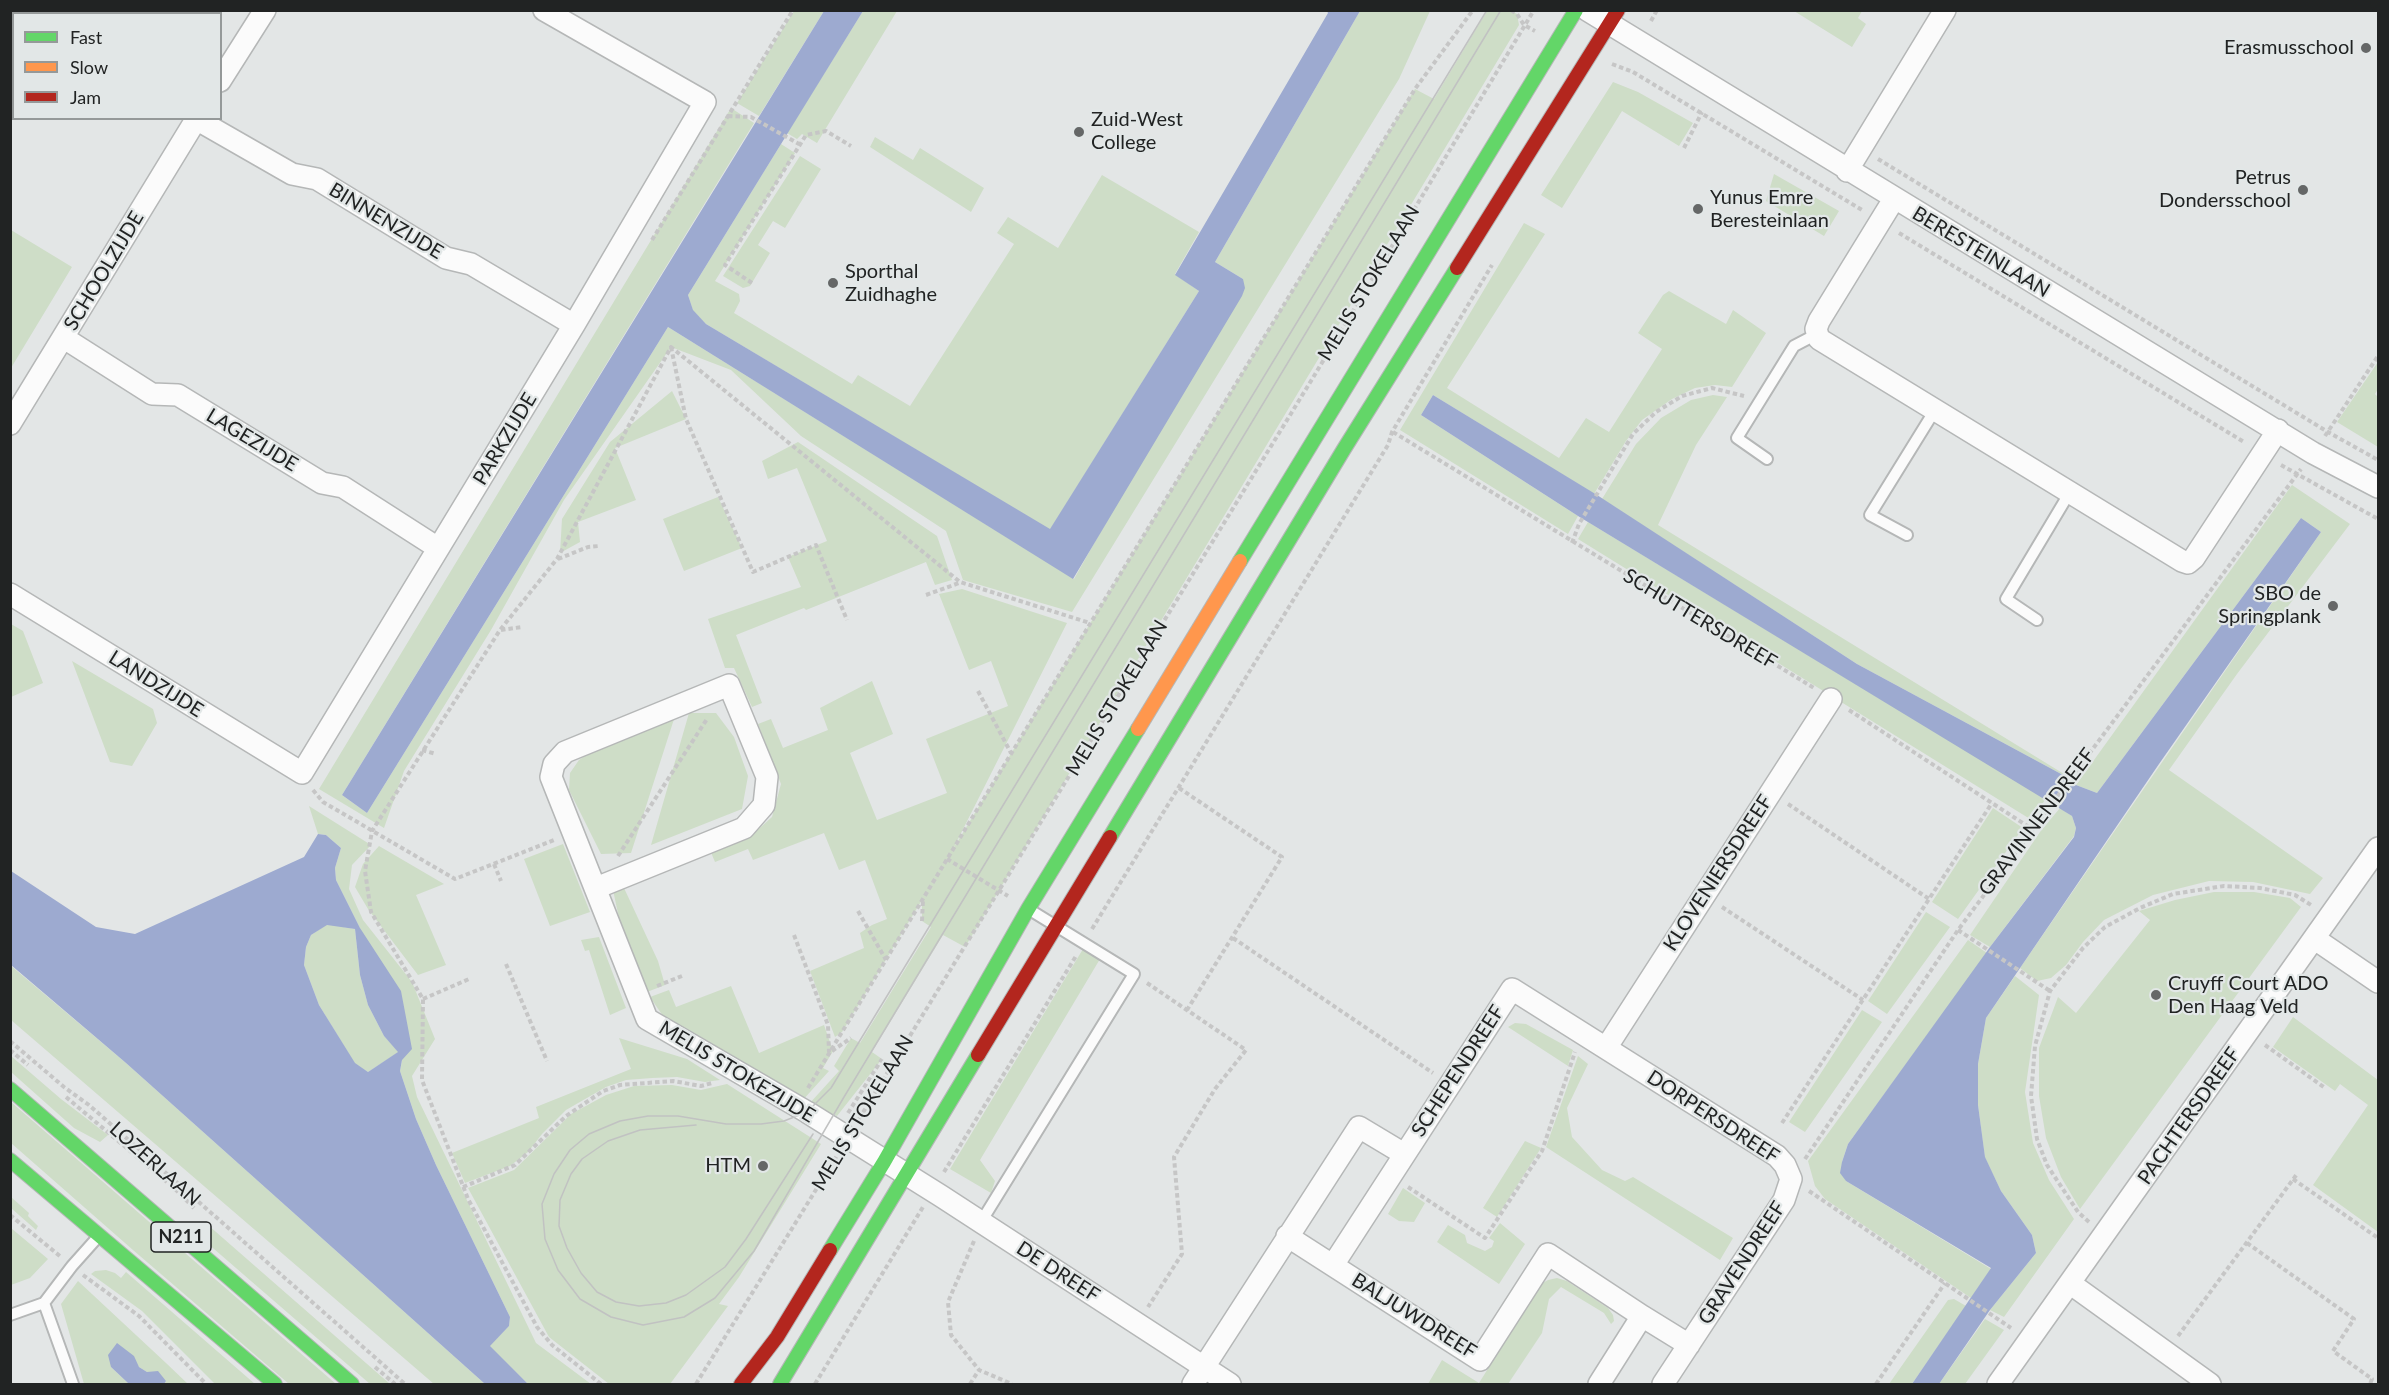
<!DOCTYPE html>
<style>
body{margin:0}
#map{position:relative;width:2389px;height:1395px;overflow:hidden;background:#e3e6e6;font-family:Lato,sans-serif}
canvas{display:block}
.frame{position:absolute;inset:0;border:12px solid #212323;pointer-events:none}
.legend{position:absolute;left:12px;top:12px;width:210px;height:108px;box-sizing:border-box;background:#e2e7e7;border:2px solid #959999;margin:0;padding:8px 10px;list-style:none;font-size:18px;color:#212323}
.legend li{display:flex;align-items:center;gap:12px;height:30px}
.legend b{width:30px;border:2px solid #959999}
</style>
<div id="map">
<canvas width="2389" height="1395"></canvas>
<div class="frame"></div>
<ul class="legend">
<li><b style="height:8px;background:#63d668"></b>Fast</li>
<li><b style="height:8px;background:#ff974d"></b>Slow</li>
<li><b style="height:8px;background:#b3261e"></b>Jam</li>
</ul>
</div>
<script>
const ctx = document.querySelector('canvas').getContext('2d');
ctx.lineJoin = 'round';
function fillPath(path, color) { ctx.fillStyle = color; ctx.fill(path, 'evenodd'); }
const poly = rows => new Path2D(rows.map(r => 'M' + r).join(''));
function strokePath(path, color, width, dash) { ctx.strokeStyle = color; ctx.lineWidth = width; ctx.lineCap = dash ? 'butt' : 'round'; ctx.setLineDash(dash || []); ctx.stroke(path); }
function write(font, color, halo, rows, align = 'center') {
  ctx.font = font + ' Lato,sans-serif'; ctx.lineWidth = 4.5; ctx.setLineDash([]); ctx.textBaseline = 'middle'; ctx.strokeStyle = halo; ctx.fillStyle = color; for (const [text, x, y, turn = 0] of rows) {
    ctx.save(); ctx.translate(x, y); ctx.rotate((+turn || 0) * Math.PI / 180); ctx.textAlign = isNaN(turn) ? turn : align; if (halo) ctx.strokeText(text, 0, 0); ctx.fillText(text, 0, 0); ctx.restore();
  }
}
const green = poly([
 [794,11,824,11,759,116,737,103],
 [863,11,897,11,817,143,802,134,797,139,787,133],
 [1360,11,1430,11,1399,79,1072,612,963,580,946,531,801,436,731,370,671,347,564,500,491,630,404,771,384,828,319,789,731,108,754,123,342,795,367,813,668,327,1074,579,1243,279,1215,262],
 [1487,11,1511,11,1517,14,1519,25,965,947,943,935,872,1052,882,1059,837,1116,809,1104,839,1071,834,1066,851,1038,860,1043,931,927,922,921,922,900,842,1032,835,1037,810,971,864,948,860,933,872,925,887,919,865,860,839,870,824,833,753,860,748,849,715,862,710,850,753,834,772,817,781,784,758,724,771,719,783,748,828,730,820,708,872,681,893,734,850,753,877,820,947,793,926,739,1008,706,991,661,969,670,939,594,962,589,1067,623,953,849,1415,89,1434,99],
 [1794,11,1862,11,1858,18,1866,24,1852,47],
 [1613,82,1638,92,1693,123,1679,146,1622,111,1562,208,1541,195],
 [875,137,913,160,920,148,984,188,971,212,870,147],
 [781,144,795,153,715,281,739,294,740,301,734,313,852,384,858,375,910,406,1014,244,997,233,1008,217,1058,248,1102,175,1199,232,1175,274,1199,291,1050,530,706,324,693,311,688,295],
 [800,156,821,169,785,228,773,221,758,245,770,253,750,286,743,288,723,276],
 [1774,174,1839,211,1824,236,1766,201],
 [1524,223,1545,234,1447,388,1559,458,1586,418,1609,432,1662,349,1638,333,1663,295,1669,291,1726,324,1733,310,1766,333,1732,387,1715,385,1695,388,1672,399,1642,420,1626,441,1594,494,1433,395,1421,415,1578,516,1568,534,1400,430],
 [11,230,72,267,11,368],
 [2378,362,2378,389,2375,394,2378,397,2378,447,2337,422],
 [672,391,686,419,615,448,636,500,578,522,580,542,560,553,562,519,610,442],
 [1713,395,1727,397,1696,445,1658,525,2064,774,2063,775,1857,664,1602,499,1636,444,1661,418,1691,400],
 [798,442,937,536,952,580,935,585,926,562,806,610,804,608,736,635,762,703,752,707,734,668,725,668,708,619,801,587,788,557,827,541,797,468,768,479,762,461],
 [2292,485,2350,524,2237,674,2169,770,2323,878,2310,894,2253,882,2209,881,2153,895,2104,920,2083,942,2066,965,2051,978,2037,981,2020,968,2321,532,2301,518,2097,793,2076,785],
 [718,497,742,548,684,571,663,519],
 [1588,522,2046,799,2030,819,1578,539],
 [11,624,23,631,43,683,11,697],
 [72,661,153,709,157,723,132,766,110,762],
 [689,713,716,713,734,737,748,776,742,809,651,845],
 [675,716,631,853,601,854,569,790,570,773,579,760,595,749],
 [309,806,371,845,352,865,349,889,363,920,412,982,435,1039,412,1076,417,1097,536,1343,591,1384,528,1384,489,1346,509,1326,510,1317,436,1165,416,1119,400,1071,402,1061,360,928,336,880,335,868,341,848,326,835,318,834],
 [1993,808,2023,828,1958,919,1932,902],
 [2060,808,2072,816,2076,828,2074,836,1990,947,1970,935,2040,832],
 [563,844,590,912,550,926,524,859],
 [379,846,444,884,416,895,446,965,418,975,368,909,355,887,363,864],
 [624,888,658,961,665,985,647,992,619,918,613,890],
 [2214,892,2254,892,2290,898,2301,907,2080,1209,2061,1177,2046,1138,2039,1096,2039,1048,2058,997,2076,1013,2150,920,2139,911,2175,900],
 [1926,912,1950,927,1887,1014,1868,1001],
 [327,924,355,929,360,975,368,1005,384,1036,399,1052,368,1072,355,1064,319,1005,304,965,306,947,311,935],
 [599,937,626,1008,610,1015,589,950,585,951,581,940],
 [1968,940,1987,953,1848,1144,1842,1162,1846,1181,1991,1269,1971,1298,1825,1199,1815,1186,1808,1161],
 [1083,949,1100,959,980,1160,995,1181,991,1193,950,1169],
 [10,965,126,1063,485,1384,434,1384,11,1020],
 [2015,976,2039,995,2025,1092,2033,1143,2049,1180,2074,1219,2004,1317,1990,1310,2036,1253,2032,1235,2001,1191,1985,1158,1978,1105,1978,1064,1986,1018],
 [731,986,759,1053,824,1025,833,1051,823,1068,829,1071,802,1101,663,1016,650,997,669,990,676,1007],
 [1862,1010,1882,1022,1805,1132,1789,1122],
 [2293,1017,2378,1080,2378,1232,2313,1185,2368,1105,2340,1084,2335,1091,2273,1047],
 [1515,1023,1526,1024,1573,1050,1568,1066,1508,1027],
 [619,1038,687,1059,720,1080,705,1082,677,1077,652,1078,626,1080,606,1087,566,1110,542,1134,528,1152,510,1166,465,1183,452,1153,539,1118,536,1107,631,1069],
 [11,1056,61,1099,108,1135,100,1142,74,1128,11,1072],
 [1578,1056,1588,1064,1567,1108,1572,1137,1602,1170,1625,1181,1633,1177,1733,1238,1720,1260,1546,1147],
 [727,1084,821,1144,739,1277,719,1304,728,1306,670,1384,609,1384,549,1337,468,1188,514,1170,571,1114,606,1095,634,1086,672,1085,701,1090],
 [11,1102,336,1384,289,1384,133,1250,11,1143],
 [1525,1141,1541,1148,1497,1217,1483,1208],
 [1403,1188,1425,1203,1414,1222,1399,1221,1388,1214],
 [11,1197,29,1213,28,1216,38,1226,36,1230,11,1208],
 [1500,1223,1525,1244,1499,1284,1437,1242,1448,1225,1465,1235,1467,1243,1485,1251,1492,1247,1494,1241,1489,1238],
 [208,1225,390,1384,370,1384,199,1236],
 [11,1228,48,1259,30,1278,11,1285],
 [106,1270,115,1273,121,1278,126,1272,255,1384,215,1384,142,1311,91,1274,95,1271],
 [1557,1278,1567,1281,1608,1308,1613,1315,1614,1321,1611,1324,1604,1313,1561,1287,1549,1299,1542,1333,1508,1384,1428,1384,1442,1360,1479,1383,1541,1284,1548,1280],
 [78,1281,166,1363,188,1384,164,1384,166,1381,147,1372,139,1367,135,1361,111,1367,129,1384,84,1384,61,1304],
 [1954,1299,1966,1306,1912,1384,1889,1384,1948,1300],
 [1985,1319,2004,1330,1965,1384,1939,1384]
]);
const water = poly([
 [824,11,863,11,688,295,693,310,706,324,1050,529,1199,291,1175,275,1328,13,1327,11,1360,11,1215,262,1243,279,1245,288,1242,296,1073,579,668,327,367,813,342,795],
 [1433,395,1597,495,1857,664,2063,775,2076,785,2097,793,2301,518,2321,532,2159,764,1986,1018,1978,1064,1978,1105,1985,1157,2001,1191,2032,1235,2036,1253,1990,1310,1939,1384,1912,1384,1991,1268,1846,1181,1840,1173,1842,1162,1848,1144,1990,947,2074,837,2076,828,2072,816,1578,516,1421,415],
 [318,834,326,835,341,848,335,868,336,880,360,928,401,991,412,1049,402,1060,400,1071,416,1119,436,1165,510,1317,509,1326,490,1346,528,1384,485,1384,126,1063,11,965,11,871,96,927,135,934,304,857],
 [327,925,355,929,360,975,368,1005,384,1036,398,1052,368,1072,355,1063,319,1005,304,965,306,947,311,935],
 [117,1343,134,1356,139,1367,147,1372,158,1371,166,1381,164,1384,129,1384,111,1367,108,1355]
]);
const path = poly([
 [1511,10,1517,14,1524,25,1535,31],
 [1651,21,1657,10],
 [1612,64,1633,72,1862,210],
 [728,116,751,117,799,144,797,147],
 [1684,148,1702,112],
 [1878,159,2328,432,2378,460],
 [1899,233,2244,442],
 [652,240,793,10],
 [752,283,725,265,806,135,826,131,851,146],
 [671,347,686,419,753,572,816,545,847,620],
 [1393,432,1814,688],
 [2325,436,2378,356],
 [2281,465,2378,519],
 [1572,543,1579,524,1633,434,1656,412,1682,396,1712,388,1744,396],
 [558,559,588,547,599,546],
 [926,595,959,583],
 [501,630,522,627],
 [978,691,1011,753],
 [1849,710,2032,829],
 [422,750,436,754],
 [1179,788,1282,857,1187,1010],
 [313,790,323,802,455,879,554,840],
 [1788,804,1929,899],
 [618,856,707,719],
 [947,859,1008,896],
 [494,864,501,881],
 [1722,907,1863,1000],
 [858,911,886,960],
 [922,921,923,899],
 [1092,929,1388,445,1392,432,1492,265],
 [1958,930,2050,991],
 [794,935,828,1025,829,1052],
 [1233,938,1433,1073],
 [506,964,547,1061],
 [1147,983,1246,1050,1215,1089,1174,1157,1182,1254,1148,1307],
 [657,986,682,976],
 [423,999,469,979],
 [10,1041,64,1087,89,1105,405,1384],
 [2265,1045,2325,1088],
 [10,1050,28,1065],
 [832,1051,851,1038],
 [808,1088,1415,89,1473,10],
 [66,1097,174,1188,194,1208],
 [848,1113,882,1059],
 [859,1119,1314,376,1534,10],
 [1782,1123,1992,803],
 [1805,1159,1958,930,2301,469],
 [944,1172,1076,956],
 [2293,1179,2378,1238],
 [463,1187,515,1165,566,1116,603,1091,620,1085,673,1081,701,1086,712,1083],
 [1408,1187,1485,1238,1542,1151,1575,1052],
 [1809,1191,2011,1328],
 [10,1215,61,1257],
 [2089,1222,2078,1212,2047,1165,2037,1139,2031,1096,2035,1046,2050,991,2083,948,2105,927,2140,908,2173,894,2224,886,2260,888,2295,895,2311,905],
 [974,1241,948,1302,951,1335,979,1370,1012,1384],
 [2247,1243,2354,1319,2333,1351,2372,1379,2370,1384],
 [83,1275,139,1316,206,1384],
 [2178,1336,2297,1174],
 [375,1367,395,1384],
 [601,1384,552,1345,537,1327,468,1199,422,1080,423,999,371,912,365,871,372,831,500,630,557,559,671,347,960,582,1090,623],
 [696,1384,838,1154],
 [815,1384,923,1207],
 [970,1384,979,1370],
 [1876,1384,1945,1283]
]);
const lane = poly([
 [1767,459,1737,438,1794,346,1817,334],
 [1907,535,1870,515,1935,410],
 [2037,620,2006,599,2070,492],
 [981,1222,1134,974,1030,910],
 [44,1303,72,1266,97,1238],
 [44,1303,73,1384],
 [10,1315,44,1303]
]);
const street = poly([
 [1587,10,2313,453,2378,487],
 [23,14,24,10],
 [10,34,14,29],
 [220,81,265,10],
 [196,119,292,174,317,179,446,258,471,264,574,325],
 [1847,171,1945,10],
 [1894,199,1819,321,1816,329,1819,339,2182,561,2188,563,2194,558,2278,430],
 [64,338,152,394,178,395,322,483,343,487,438,548],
 [10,424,197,118],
 [10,594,302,773,574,325,705,102,544,10],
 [596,888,744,828,764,805,767,777,729,685,565,752,554,764,551,777,647,1019,807,1112,941,1196,1230,1384],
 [2315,939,2378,982],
 [1606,1048,1831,699],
 [1287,1236,1480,1360,1548,1254,1642,1316],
 [1333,1265,1512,989,1777,1156,1785,1165,1791,1179,1784,1200,1663,1384],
 [2071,1284,2210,1384],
 [1193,1384,1359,1127,1404,1154],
 [1599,1384,1642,1316,1689,1345],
 [1998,1384,2378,848]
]);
const fast = poly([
 [1240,561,1576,10],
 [1110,837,1344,449,1457,268],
 [10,1089,352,1384],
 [10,1160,275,1384],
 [830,1250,884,1162,1028,909,1138,729],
 [780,1384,978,1055]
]);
const slow = poly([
 [1138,729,1240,561]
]);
const jam = poly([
 [1457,268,1618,10],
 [978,1055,1110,837],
 [741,1384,777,1337,830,1250]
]);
const tram = poly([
 [1487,10,831,1088,807,1112,784,1121,761,1124,726,1124,678,1116,648,1116,620,1121,589,1134,570,1150,554,1174,542,1204,545,1239,558,1270,580,1299,611,1317,643,1325,684,1317,715,1298,754,1251,844,1097,1501,10],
 [696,1125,640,1130,608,1141,582,1159,571,1174,560,1200,559,1226,567,1248,581,1273,597,1292,616,1302,639,1306,666,1303,686,1295,725,1267,746,1239,813,1134]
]);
const markers = [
 [2366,48,6,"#656767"],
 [1079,132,6,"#656767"],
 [2303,190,6,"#656767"],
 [1698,209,6,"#656767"],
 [833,283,6,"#656767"],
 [2333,606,6,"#656767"],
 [2156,995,6,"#656767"],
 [763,1166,6,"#656767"]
];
const shields = [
 [181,1237,60]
];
const shieldNames = [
 ["N211",181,1237]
];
const poiNames = [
 ["Erasmusschool",2354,48],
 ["Zuid-West",1091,120,"left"],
 ["College",1091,143,"left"],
 ["Petrus",2291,178],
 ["Dondersschool",2291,201],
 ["Yunus Emre",1710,198,"left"],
 ["Beresteinlaan",1710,221,"left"],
 ["Sporthal",845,272,"left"],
 ["Zuidhaghe",845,295,"left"],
 ["SBO de",2321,594],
 ["Springplank",2321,617],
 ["Cruyff Court ADO",2168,984,"left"],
 ["Den Haag Veld",2168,1007,"left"],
 ["HTM",751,1166]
];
const streetNames = [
 ["BINNENZIJDE",386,221,31],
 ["BERESTEINLAAN",1981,252,31],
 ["SCHOOLZIJDE",104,271,-59],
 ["MELIS STOKELAAN",1369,283,-59],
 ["PARKZIJDE",505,439,-59],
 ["LAGEZIJDE",252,440,31],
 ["SCHUTTERSDREEF",1700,619,31],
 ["LANDZIJDE",156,684,32],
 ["MELIS STOKELAAN",1117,698,-59],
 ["GRAVINNENDREEF",2037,822,-53],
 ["KLOVENIERSDREEF",1718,873,-57],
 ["SCHEPENDREEF",1458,1071,-57],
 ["MELIS STOKEZIJDE",737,1072,31],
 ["MELIS STOKELAAN",863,1113,-59],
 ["PACHTERSDREEF",2189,1116,-55],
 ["DORPERSDREEF",1713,1117,33],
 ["LOZERLAAN",155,1164,42],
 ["GRAVENDREEF",1742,1263,-57],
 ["DE DREEF",1058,1272,33],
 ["BALJUWDREEF",1414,1316,32]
];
fillPath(green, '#ceddc7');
fillPath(water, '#9daad0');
strokePath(lane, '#b5b7b7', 14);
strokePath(street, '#b5b7b7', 24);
strokePath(fast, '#b5b7b7', 16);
strokePath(slow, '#b5b7b7', 16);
strokePath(jam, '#b5b7b7', 16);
strokePath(path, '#c6c6c6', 4, [4.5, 3]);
strokePath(lane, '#fbfbfb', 10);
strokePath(street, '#fbfbfb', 21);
strokePath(fast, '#63d668', 14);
strokePath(slow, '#ff974d', 14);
strokePath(jam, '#b3261e', 14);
strokePath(tram, '#c1c2c2', 1.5);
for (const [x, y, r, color] of markers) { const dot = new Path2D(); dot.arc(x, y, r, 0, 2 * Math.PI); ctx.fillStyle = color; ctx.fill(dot); strokePath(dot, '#e2e7e7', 2); }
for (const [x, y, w] of shields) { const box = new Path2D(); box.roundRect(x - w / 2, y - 15, w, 30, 4.5); ctx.fillStyle = '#e2e7e7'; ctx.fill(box); strokePath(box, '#212323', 1.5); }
write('bold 18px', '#212323', null, shieldNames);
write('20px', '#212323', '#e2e7e7', poiNames, 'right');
write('20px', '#212323', '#e2e7e7', streetNames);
</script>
